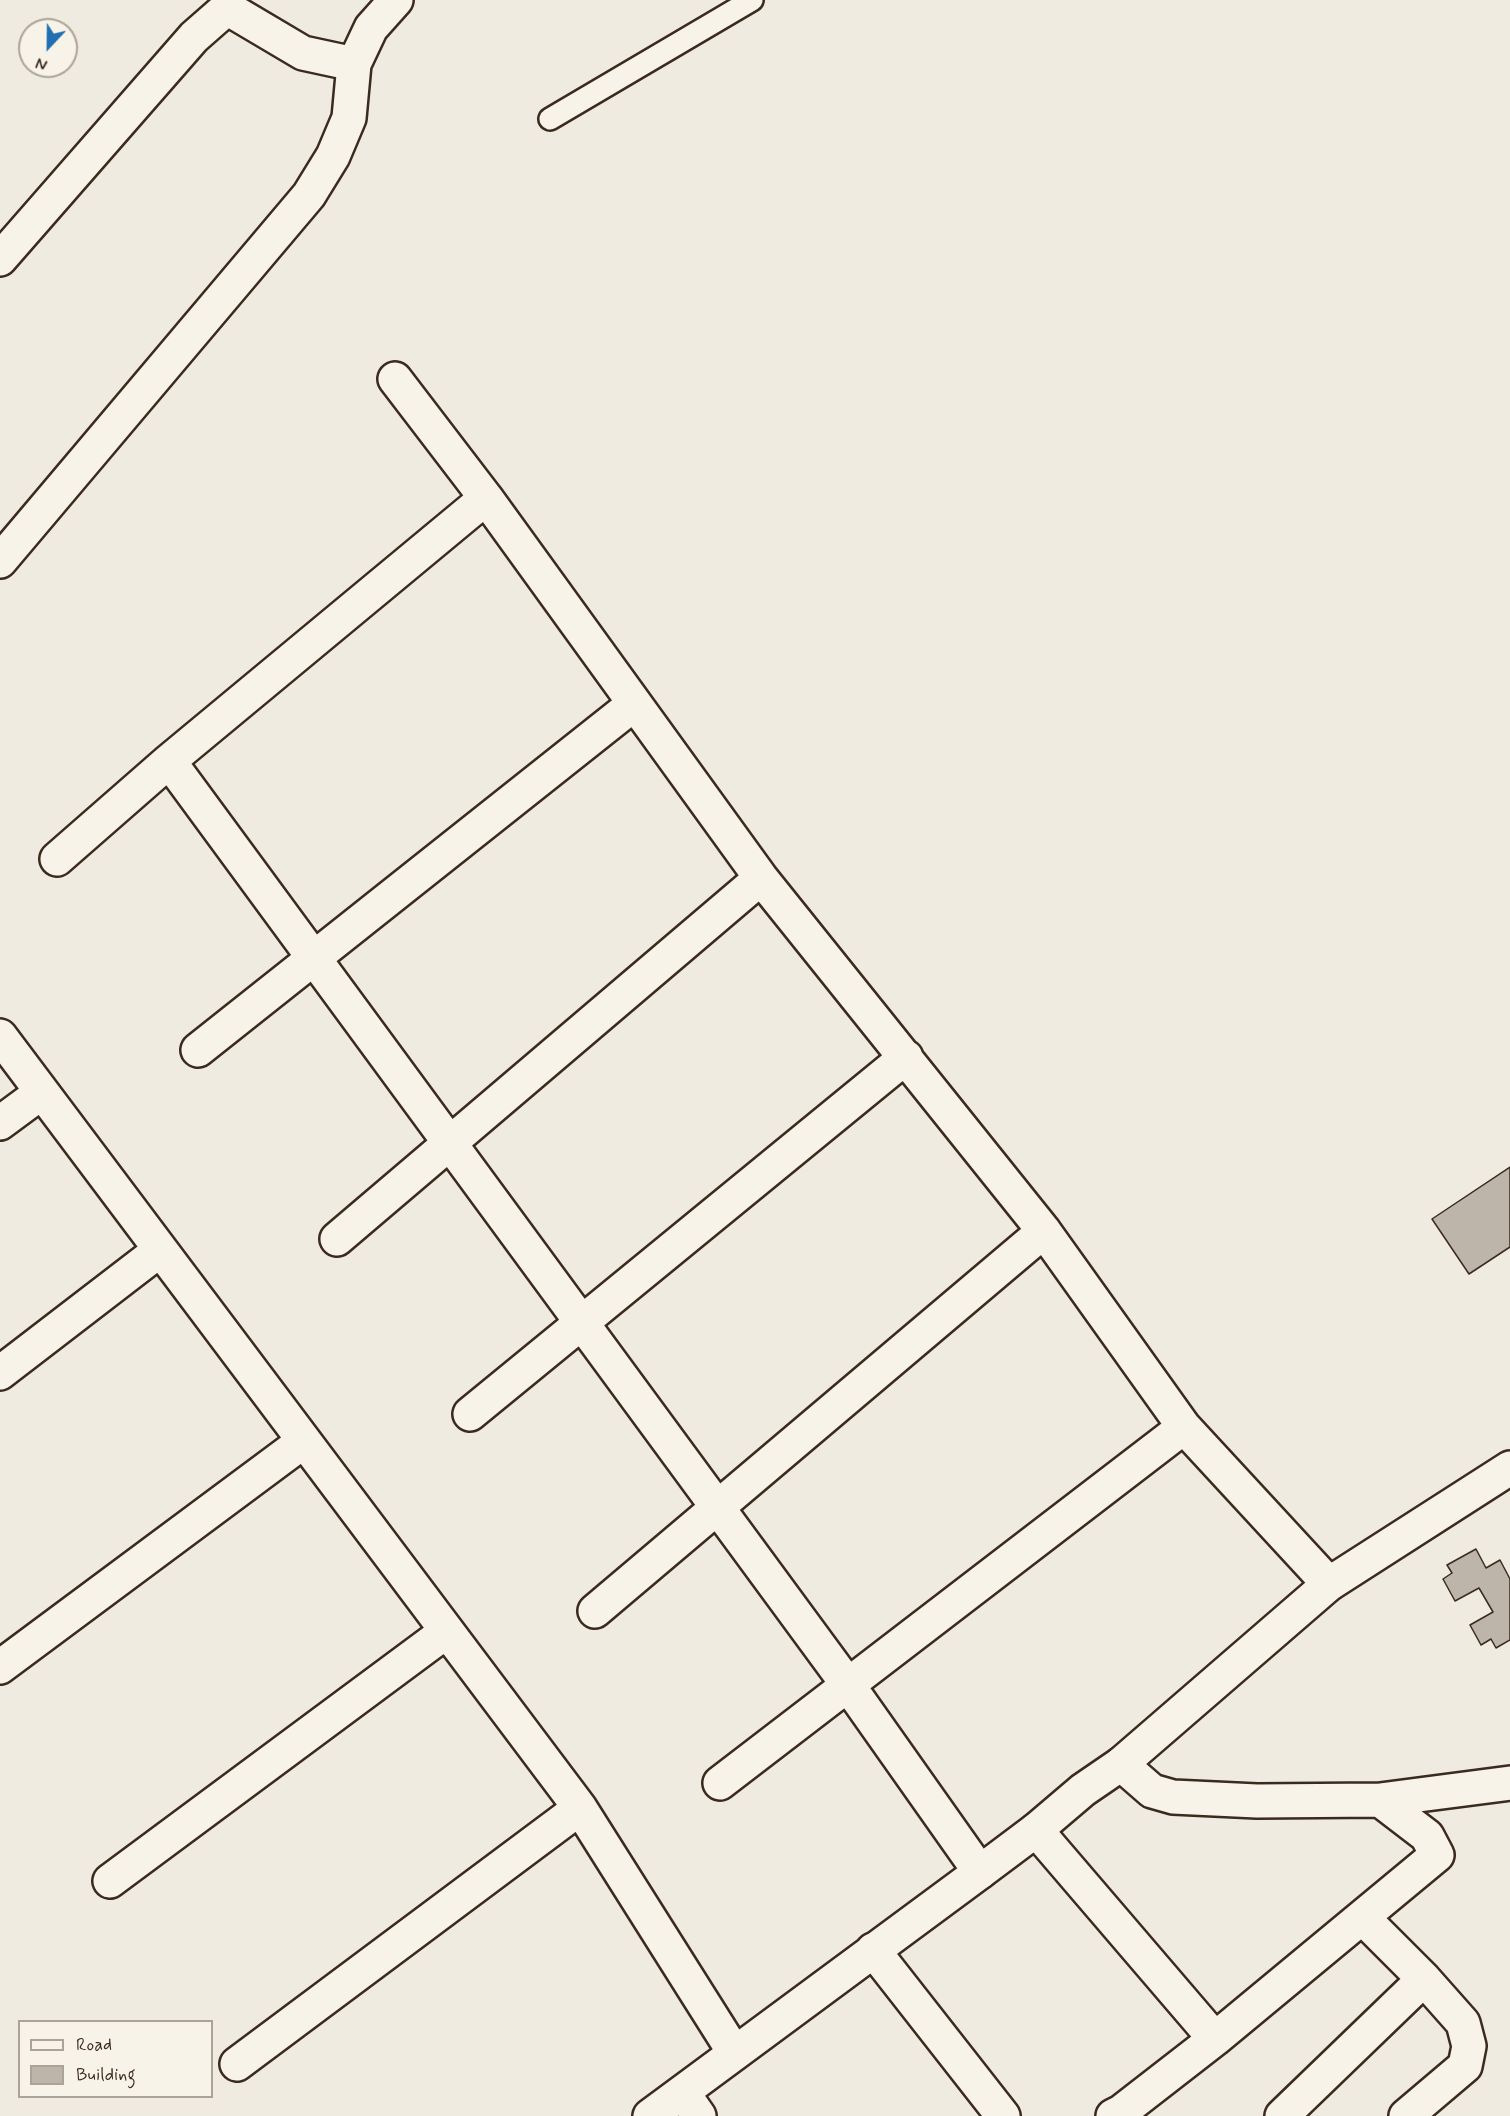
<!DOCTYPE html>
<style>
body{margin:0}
#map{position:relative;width:1510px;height:2116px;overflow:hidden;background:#efebe0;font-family:Mynerve,sans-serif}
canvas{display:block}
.legend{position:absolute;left:18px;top:2020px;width:195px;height:78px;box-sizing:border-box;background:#f7f3e8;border:2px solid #aca397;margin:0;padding:8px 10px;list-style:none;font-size:18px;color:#3b2a1e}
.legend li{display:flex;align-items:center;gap:12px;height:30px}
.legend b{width:30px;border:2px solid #aca397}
.north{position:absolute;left:18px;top:18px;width:60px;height:60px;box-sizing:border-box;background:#f7f3e8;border:2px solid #aca397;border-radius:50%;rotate:202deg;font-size:16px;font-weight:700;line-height:24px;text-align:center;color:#3b2a1e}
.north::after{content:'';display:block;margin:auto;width:21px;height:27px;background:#1f6fb2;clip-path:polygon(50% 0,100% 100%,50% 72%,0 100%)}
</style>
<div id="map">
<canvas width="1510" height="2116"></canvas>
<ul class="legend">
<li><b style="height:8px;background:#f7f3e8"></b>Road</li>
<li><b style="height:16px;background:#bdb5aa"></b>Building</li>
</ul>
<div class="north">N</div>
</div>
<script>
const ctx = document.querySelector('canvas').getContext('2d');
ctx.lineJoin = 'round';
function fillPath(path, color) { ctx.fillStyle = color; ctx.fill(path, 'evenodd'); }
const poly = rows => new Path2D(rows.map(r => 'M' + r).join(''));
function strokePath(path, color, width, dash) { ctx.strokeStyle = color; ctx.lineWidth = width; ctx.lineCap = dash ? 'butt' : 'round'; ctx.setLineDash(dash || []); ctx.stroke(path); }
const building = poly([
 [1510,1167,1510,1247,1469,1274,1432,1219,1510,1167],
 [1476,1549,1486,1568,1500,1560,1510,1579,1510,1640,1496,1648,1491,1639,1481,1645,1470,1625,1493,1612,1479,1588,1455,1601,1443,1579,1452,1573,1447,1565,1476,1549]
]);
const lane = poly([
 [550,119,752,0]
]);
const street = poly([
 [0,259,194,37,227,8,303,53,354,64],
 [395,379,486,498,761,878,1044,1231,1184,1427,1329,1584],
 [0,561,309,195,333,156,349,118,354,64,371,28,396,0],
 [169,761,848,1685,980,1872],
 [57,859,169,761,486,498],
 [0,1036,580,1808,734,2052],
 [198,1050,634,704],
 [0,1123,42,1092],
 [337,1239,761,878],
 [0,1373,160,1250],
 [470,1414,906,1057],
 [595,1611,1044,1231],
 [0,1667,304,1441],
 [1121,1764,1152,1791,1173,1797,1257,1801,1380,1800,1510,1783],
 [720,1783,1184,1427],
 [1036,1830,1215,2039],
 [110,1881,447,1631],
 [1363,1918,1424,1979,1463,2023,1469,2046,1465,2066,1406,2116],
 [873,1950,1003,2116],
 [237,2064,580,1808],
 [683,2093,699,2116],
 [1113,2116,1121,2112,1215,2039,1437,1855,1427,1836,1380,1800],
 [1282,2116,1424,1979]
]);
const secondary = poly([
 [650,2116,980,1872,1036,1830,1083,1790,1121,1764,1329,1584,1510,1468]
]);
fillPath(building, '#bdb5aa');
strokePath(building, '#3b2a1e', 1.5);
strokePath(lane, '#3b2a1e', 26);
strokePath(street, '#3b2a1e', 38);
strokePath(secondary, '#3b2a1e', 38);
strokePath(lane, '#f7f3e8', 21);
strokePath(street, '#f7f3e8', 33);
strokePath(secondary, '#f7f3e8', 33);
</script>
